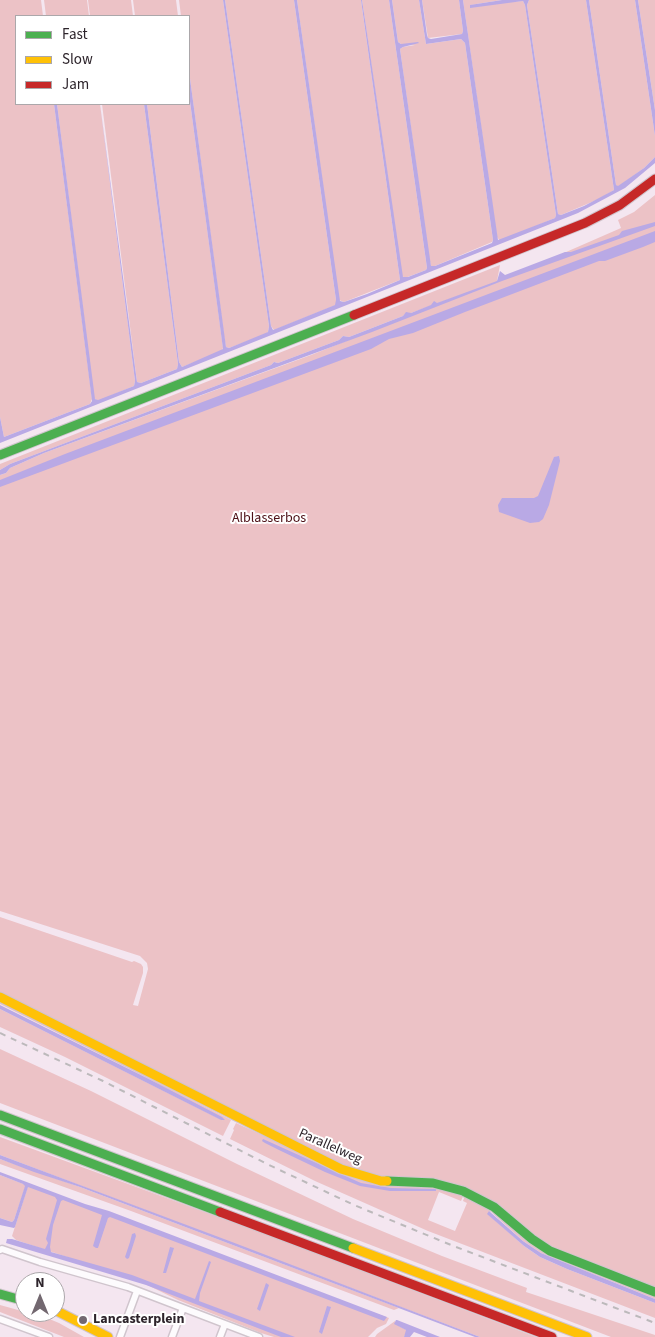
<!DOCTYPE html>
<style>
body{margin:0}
#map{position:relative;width:655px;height:1337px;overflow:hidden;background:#f4e6f0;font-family:"Source Sans 3",sans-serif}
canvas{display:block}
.legend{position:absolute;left:15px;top:15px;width:175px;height:90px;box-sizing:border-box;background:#fff;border:1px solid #aba7aa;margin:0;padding:6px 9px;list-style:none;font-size:15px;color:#2d242b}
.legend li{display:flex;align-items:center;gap:10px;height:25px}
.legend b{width:25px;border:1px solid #aba7aa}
.north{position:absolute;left:15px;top:1272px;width:50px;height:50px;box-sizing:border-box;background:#fff;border:1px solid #aba7aa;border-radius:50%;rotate:0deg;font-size:14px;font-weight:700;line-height:20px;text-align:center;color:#2d242b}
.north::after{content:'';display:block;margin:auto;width:18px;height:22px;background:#736870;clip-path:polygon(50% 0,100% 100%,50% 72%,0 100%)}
</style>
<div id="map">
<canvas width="655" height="1337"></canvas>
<ul class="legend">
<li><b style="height:6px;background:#4caf50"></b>Fast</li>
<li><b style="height:6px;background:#ffc107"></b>Slow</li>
<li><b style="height:6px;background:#c62828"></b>Jam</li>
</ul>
<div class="north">N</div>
</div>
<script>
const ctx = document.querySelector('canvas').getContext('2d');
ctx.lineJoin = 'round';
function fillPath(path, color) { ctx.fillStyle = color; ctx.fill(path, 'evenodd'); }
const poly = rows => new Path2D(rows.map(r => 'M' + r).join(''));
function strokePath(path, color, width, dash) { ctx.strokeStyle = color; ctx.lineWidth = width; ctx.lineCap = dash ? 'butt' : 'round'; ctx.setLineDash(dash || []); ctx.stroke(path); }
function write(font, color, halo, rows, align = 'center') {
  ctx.font = font + ' "Source Sans 3",sans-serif'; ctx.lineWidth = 4; ctx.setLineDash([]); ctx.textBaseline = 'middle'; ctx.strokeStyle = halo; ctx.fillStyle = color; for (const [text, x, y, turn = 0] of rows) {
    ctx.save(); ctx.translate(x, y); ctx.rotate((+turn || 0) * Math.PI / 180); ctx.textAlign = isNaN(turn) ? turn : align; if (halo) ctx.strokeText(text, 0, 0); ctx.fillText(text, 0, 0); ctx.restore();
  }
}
const green = poly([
 [0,0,41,0,43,16,16,16,16,104,54,104,92,399,90,404,4,437,0,417],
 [44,0,87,0,89,16,46,16],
 [88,0,131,0,133,16,90,16],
 [133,0,176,0,178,16,135,16],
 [179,0,223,0,269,326,268,332,266,334,229,348,226,347,224,336,189,71,189,16,181,16],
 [225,0,294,0,336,300,336,305,274,330,271,326],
 [297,0,361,0,400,280,344,302,339,300],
 [362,0,389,0,427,268,426,270,405,278,402,276],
 [392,0,419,0,426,44,461,39,465,43,493,240,492,242,435,266,431,266,429,257,400,49,403,47,415,45,401,44,398,42],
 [422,0,459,0,463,31,462,34,428,38],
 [463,0,502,0,470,5,523,1,525,5,556,215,555,218,500,241,497,237,496,231],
 [529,0,586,0,614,190,599,199,561,215,558,214,527,5],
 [589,0,635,0,655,136,655,157,644,168,618,187,616,185],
 [638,0,655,0,655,110],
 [189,94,223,348,222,351,182,367,179,362,147,104,189,104],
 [57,104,100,104,135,381,134,386,98,401,94,398],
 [102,104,144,104,178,364,177,369,141,383,137,382,136,374],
 [655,195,655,1289,544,1244,496,1204,471,1191,372,1176,335,1162,0,994,0,917,132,962,134,961,141,964,143,967,143,973,133,1005,138,1006,148,969,147,963,140,956,0,911,0,475,6,473,10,468,44,453,311,355,469,292,411,313,406,313,403,316,349,337,343,336,339,340,278,363,274,362,271,365,10,464,0,470,0,464,500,265,497,281,502,280,621,228,618,220,634,212],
 [0,1001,231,1120,223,1136,65,1057,0,1027,0,1009,224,1121,147,1078,0,1004],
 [0,1049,91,1091,237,1164,353,1219,442,1256,527,1288,526,1292,655,1335,655,1337,611,1337,0,1103],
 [236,1123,343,1172,439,1187,464,1194,461,1201,439,1192,428,1220,455,1231,467,1203,463,1201,465,1195,491,1209,526,1239,655,1295,655,1299,541,1253,523,1241,490,1211,488,1214,524,1246,540,1257,567,1269,655,1303,655,1318,428,1231,315,1181,230,1139,234,1130,233,1129],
 [0,1137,262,1233,536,1337,480,1337,0,1155],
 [0,1159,80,1187,399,1308,394,1310,131,1211,0,1164],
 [0,1175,26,1185,14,1220,12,1222,0,1218],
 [28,1186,312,1291,389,1318,386,1324,377,1328,368,1337,274,1337,261,1333,178,1300,139,1281,16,1240,12,1236],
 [0,1305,47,1318,59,1323,84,1337,64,1337,0,1312],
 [395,1321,395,1323,399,1326,405,1329,407,1331,404,1337,375,1337,377,1334]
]);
const water = poly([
 [223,0,225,0,271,326,273,330,335,305,336,300,294,0,297,0,340,301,344,302,367,294,400,280,361,0,362,0,367,33,403,277,408,277,426,270,427,268,389,0,392,0,398,42,401,44,418,42,419,43,403,47,400,49,431,266,435,266,492,243,493,240,465,43,461,39,426,44,419,0,422,0,427,35,428,38,431,39,462,34,463,31,459,0,463,0,498,240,555,218,556,215,525,5,523,1,470,8,470,5,502,0,529,0,527,5,558,214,561,215,584,206,614,190,586,0,589,0,616,185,618,186,644,168,655,157,655,163,625,188,578,213,0,443,0,417,4,437,90,404,92,401,54,104,57,104,95,399,98,400,134,386,135,381,100,104,137,382,141,383,177,369,178,364,144,104,147,104,179,362,182,367,223,349,189,94,189,71,226,347,229,348,268,332,269,326],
 [635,0,638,0,655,110,655,136],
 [655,222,655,226,502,281,372,332,44,453,10,468,6,473,0,475,0,470,10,464,271,365,274,362,278,363,339,340,343,336,349,337,403,316,406,312,411,313,431,305,434,301,437,303,497,281,500,271,505,275,565,252,571,252,619,235,622,231],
 [655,231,655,242,643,247,605,261,599,261,465,312,413,333,389,339,371,349,0,487,0,480,65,454],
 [559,456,560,461,549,505,543,519,539,522,530,523,499,512,498,505,502,498,534,498,538,496,554,457],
 [0,1005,147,1078,222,1117,225,1120,221,1120,0,1009],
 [263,1139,361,1183,391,1188,436,1189,436,1191,390,1191,360,1186,325,1172,281,1151,265,1143,262,1141],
 [0,1155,232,1242,480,1337,475,1337,80,1187,34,1172,0,1159],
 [0,1172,85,1204,109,1211,387,1317,384,1321,110,1217,108,1218,98,1248,96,1248,93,1246,102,1215,63,1200,61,1201,53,1225,50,1247,51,1252,132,1275,195,1299,209,1261,211,1262,200,1293,199,1301,295,1337,281,1337,146,1285,6,1243,7,1239,12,1239,45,1249,48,1243,46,1239,57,1200,55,1197,28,1187,15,1227,14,1228,0,1225,0,1218,12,1222,14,1220,25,1186,23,1184,0,1175],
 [489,1211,523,1241,541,1253,655,1299,655,1303,567,1269,540,1257,524,1246,487,1214],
 [135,1233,136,1236,129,1258,127,1259,125,1257,130,1242,132,1234],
 [170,1247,174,1248,166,1273,163,1273],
 [266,1283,269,1285,260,1311,257,1309],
 [327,1306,331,1307,322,1334,319,1332],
 [396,1320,397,1320,440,1337,427,1337,414,1332,410,1337,404,1337,406,1330,394,1324]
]);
const street = poly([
 [0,1250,2,1249,40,1262,128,1287,259,1337],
 [0,1319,49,1337],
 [120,1337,137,1291],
 [172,1337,183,1308],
 [220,1337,225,1324]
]);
const fast = poly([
 [0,455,354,315],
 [0,1115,353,1248],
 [0,1129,220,1212],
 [387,1181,433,1183,463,1191,494,1207,532,1239,550,1251,655,1292],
 [0,1294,25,1301]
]);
const slow = poly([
 [0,997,341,1169,381,1181,387,1181],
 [353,1248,587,1337],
 [55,1310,108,1337]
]);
const jam = poly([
 [354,315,585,223,620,205,655,179],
 [220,1212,552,1337]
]);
const rail = poly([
 [0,1033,103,1081,269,1165,354,1205,451,1245,655,1323]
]);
const markers = [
 [83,1320,5,"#736870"]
];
const parkNames = [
 ["Alblasserbos",269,519]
];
const streetNames = [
 ["Parallelweg",330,1147,24]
];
const poiNames = [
 ["Lancasterplein",93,1320]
];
fillPath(green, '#ecc2c6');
fillPath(water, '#b9a9e5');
strokePath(street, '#d0c5cd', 9);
strokePath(fast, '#d0c5cd', 11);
strokePath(slow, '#d0c5cd', 11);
strokePath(jam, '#d0c5cd', 11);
strokePath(street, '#fdfbfd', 6);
strokePath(fast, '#4caf50', 9);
strokePath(slow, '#ffc107', 9);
strokePath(jam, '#c62828', 9);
strokePath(rail, '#bcb9bb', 2, [6, 6]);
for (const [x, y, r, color] of markers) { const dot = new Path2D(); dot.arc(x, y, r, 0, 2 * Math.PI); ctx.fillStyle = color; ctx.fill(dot); strokePath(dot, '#fff', 2); }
write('14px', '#4c1016', '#fff', parkNames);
write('14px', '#2d242b', '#fff', streetNames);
write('bold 14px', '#2d242b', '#fff', poiNames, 'left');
</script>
